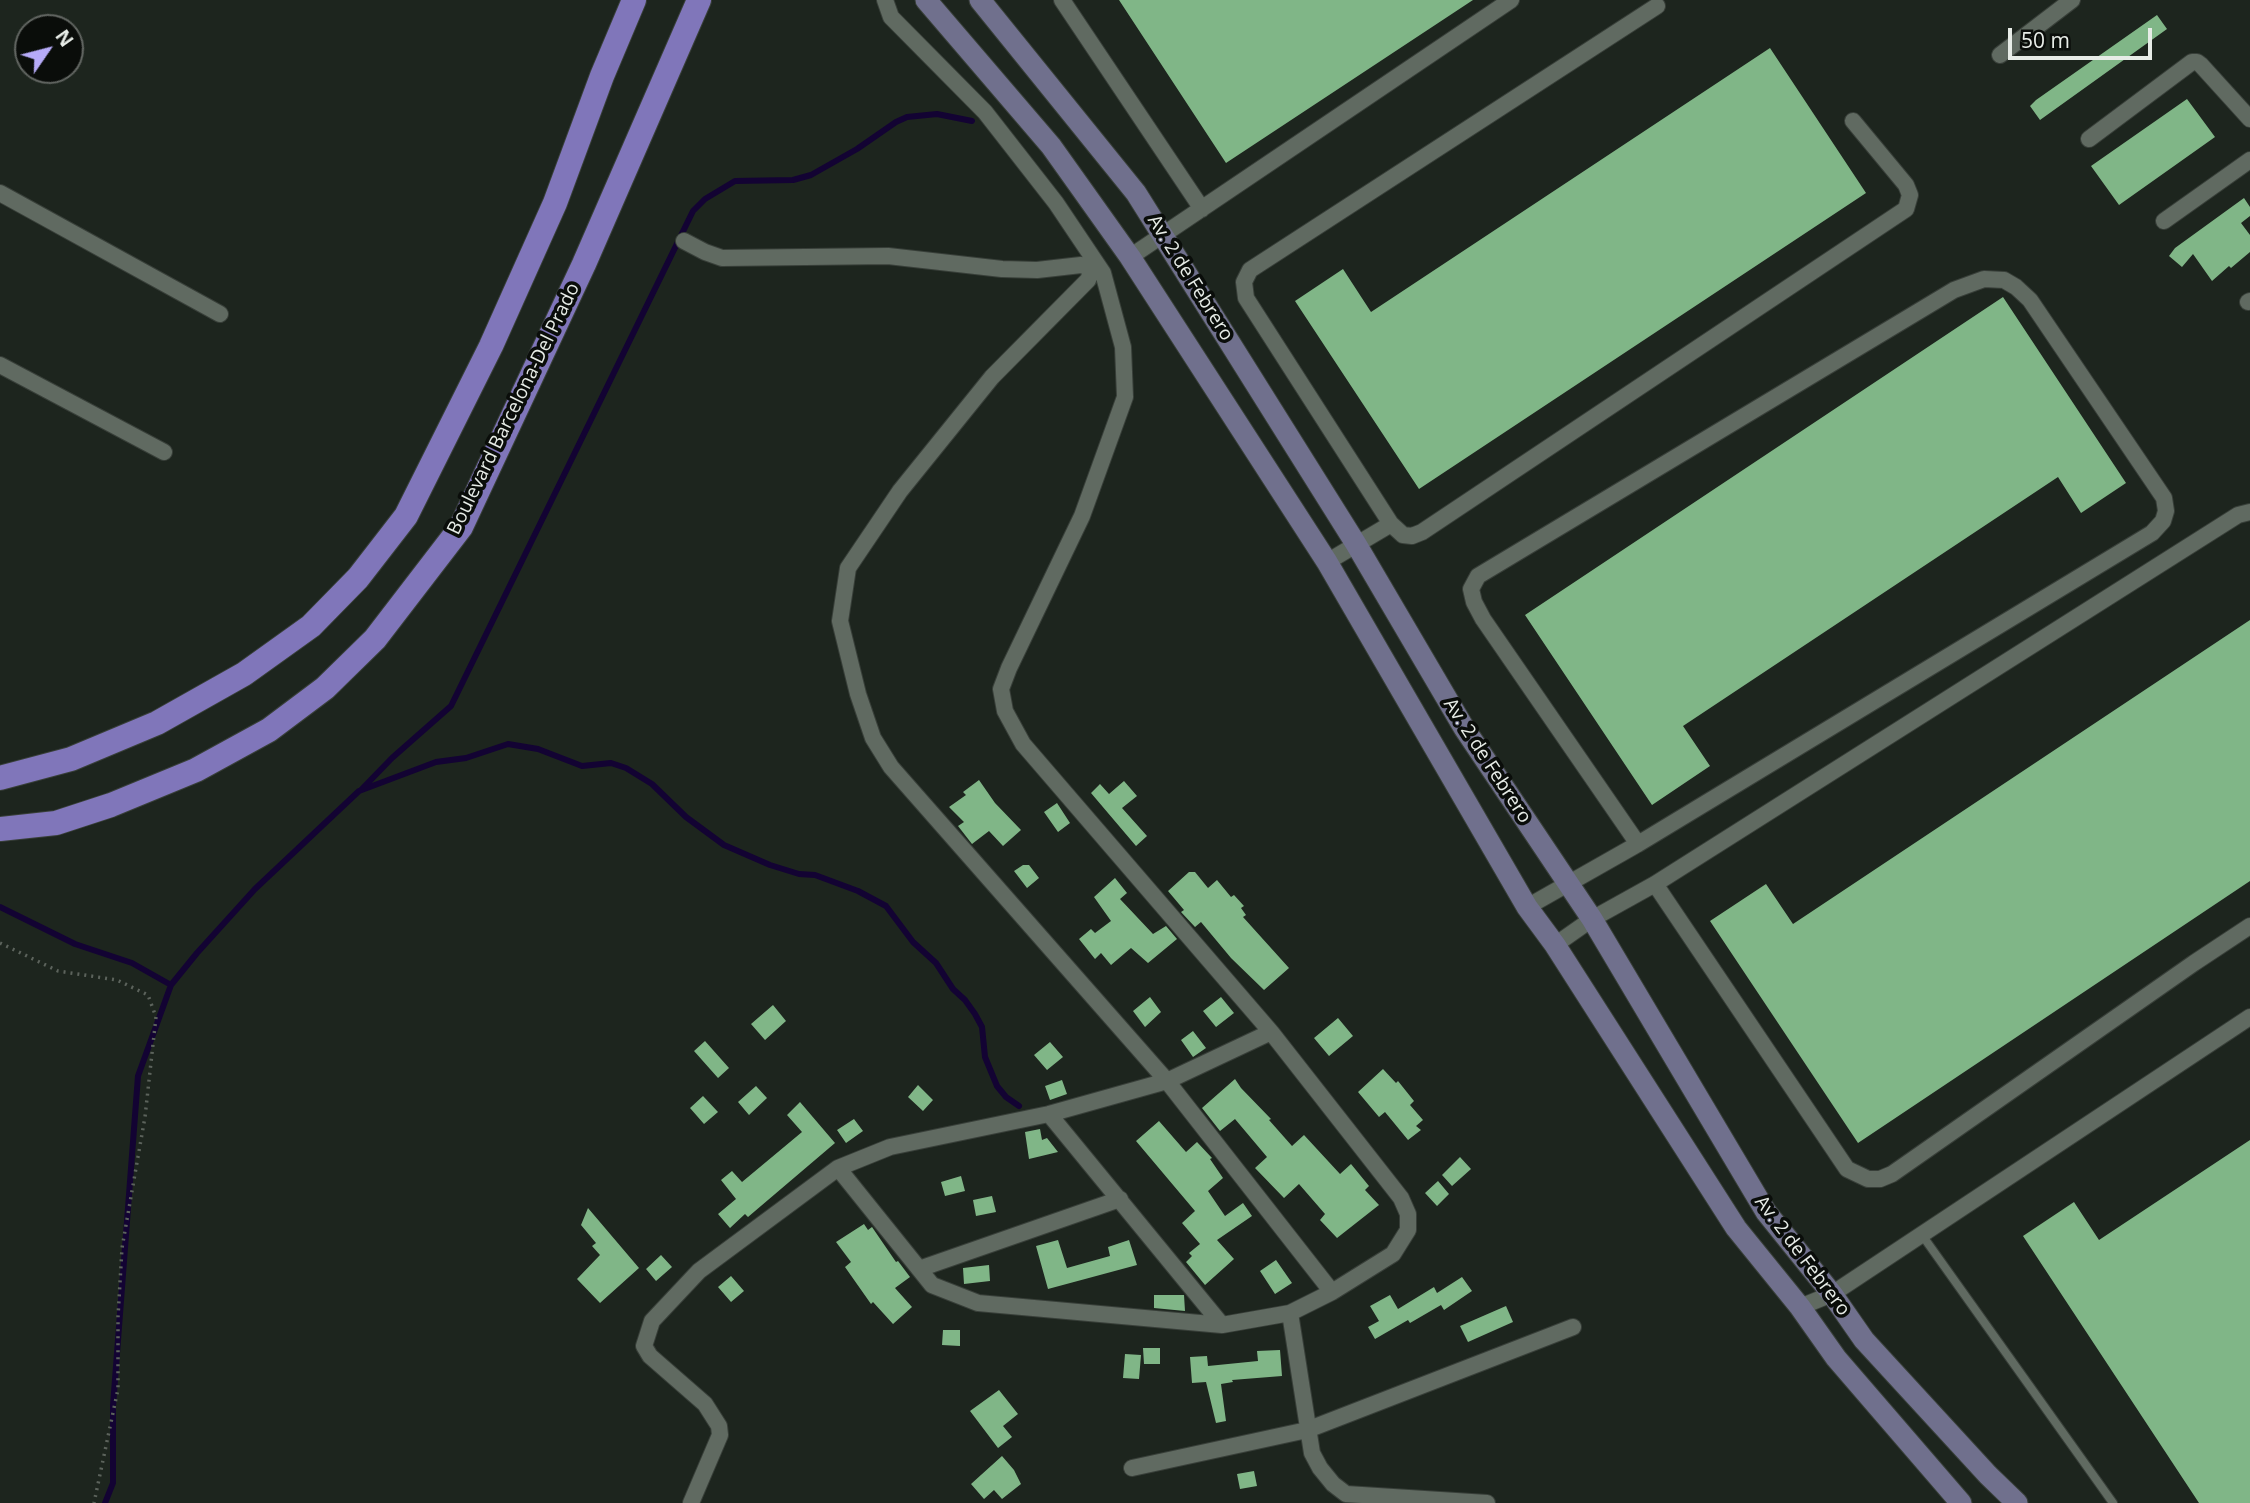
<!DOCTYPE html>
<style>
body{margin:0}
#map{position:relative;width:2250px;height:1503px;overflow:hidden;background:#1d251e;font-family:"Open Sans",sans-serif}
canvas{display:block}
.north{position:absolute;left:14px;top:14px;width:70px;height:70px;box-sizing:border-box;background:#0a0d0a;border:2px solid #626662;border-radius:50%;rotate:55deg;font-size:19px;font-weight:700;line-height:28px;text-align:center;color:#e7ece7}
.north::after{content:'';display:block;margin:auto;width:24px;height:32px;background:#b6abf8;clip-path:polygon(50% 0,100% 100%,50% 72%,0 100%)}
.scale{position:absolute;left:2008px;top:28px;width:144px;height:32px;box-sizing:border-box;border:4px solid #e7ece7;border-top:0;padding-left:9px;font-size:21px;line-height:24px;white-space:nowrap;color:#e7ece7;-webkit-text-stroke:5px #0a0d0a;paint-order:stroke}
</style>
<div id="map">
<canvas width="2250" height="1503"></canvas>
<div class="north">N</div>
<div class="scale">50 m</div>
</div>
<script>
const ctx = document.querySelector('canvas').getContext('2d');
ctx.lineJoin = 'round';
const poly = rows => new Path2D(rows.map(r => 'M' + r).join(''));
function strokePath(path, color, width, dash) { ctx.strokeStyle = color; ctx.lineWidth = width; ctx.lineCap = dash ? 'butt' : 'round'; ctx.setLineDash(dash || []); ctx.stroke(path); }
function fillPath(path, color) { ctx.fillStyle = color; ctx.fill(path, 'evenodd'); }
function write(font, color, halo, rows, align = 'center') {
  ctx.font = font + ' "Open Sans",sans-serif'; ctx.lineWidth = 7; ctx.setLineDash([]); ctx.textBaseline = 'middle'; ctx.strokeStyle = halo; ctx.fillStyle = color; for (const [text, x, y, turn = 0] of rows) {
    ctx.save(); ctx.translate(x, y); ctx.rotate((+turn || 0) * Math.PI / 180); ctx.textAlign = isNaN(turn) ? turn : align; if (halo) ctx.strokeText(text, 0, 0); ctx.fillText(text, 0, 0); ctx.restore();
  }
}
const stream = poly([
 [361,790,392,758,451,706,693,211,705,199,735,181,793,180,811,175,857,149,896,122,907,117,937,114,972,121],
 [0,907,75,944,132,963,171,985],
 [105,1503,113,1483,113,1406,138,1076,171,985,197,953,255,889,359,791,436,762,466,758,508,744,538,749,582,766,611,763,626,768,652,784,686,817,724,845,770,865,799,874,815,875,858,891,886,906,913,942,936,963,953,989,965,1000,975,1014,982,1027,985,1057,997,1086,1006,1097,1019,1106]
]);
const building = poly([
 [1119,0,1473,0,1226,163],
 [2157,15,2167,29,2040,120,2030,106,2036,100],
 [1770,48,1866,193,1419,489,1295,301,1343,269,1371,312],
 [2187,99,2215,137,2119,205,2091,166],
 [2244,198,2250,207,2250,216,2241,223,2250,235,2250,252,2231,268,2229,266,2212,281,2193,254,2182,267,2169,256,2175,248],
 [2003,297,2126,483,2081,513,2058,477,1683,726,1710,766,1652,805,1525,615],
 [2250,620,2250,881,1858,1143,1710,921,1766,884,1793,924],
 [979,780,995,803,1021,830,1003,846,989,831,972,844,958,826,964,822,949,807,966,795,963,792],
 [1124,781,1137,796,1122,808,1147,836,1136,846,1091,793,1100,784,1109,794],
 [1057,803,1070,823,1058,832,1044,812],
 [1023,865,1029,865,1039,878,1027,888,1014,871],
 [1189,872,1195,872,1208,888,1217,880,1231,897,1234,895,1244,906,1241,908,1246,915,1243,917,1289,968,1264,990,1231,958,1201,922,1195,927,1181,912,1184,910,1168,891],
 [1115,878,1127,893,1120,899,1153,934,1166,926,1177,939,1148,963,1131,948,1111,965,1101,953,1095,959,1079,939,1091,929,1095,933,1111,921,1094,897],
 [1150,997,1161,1012,1145,1027,1133,1011],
 [1221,997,1234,1013,1216,1027,1203,1011],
 [773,1005,786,1021,765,1040,751,1024],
 [1338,1018,1353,1036,1329,1056,1314,1038],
 [1193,1031,1206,1048,1193,1057,1181,1040],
 [705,1041,729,1068,718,1078,694,1051],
 [1050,1042,1063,1057,1047,1070,1034,1055],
 [1383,1069,1396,1083,1398,1081,1414,1101,1410,1105,1423,1120,1416,1126,1421,1130,1408,1140,1385,1112,1379,1117,1358,1092],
 [1235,1079,1241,1088,1271,1119,1269,1120,1292,1146,1304,1135,1340,1174,1351,1164,1369,1186,1365,1190,1379,1205,1337,1238,1320,1220,1325,1214,1299,1184,1284,1198,1255,1168,1267,1157,1235,1119,1220,1131,1202,1108],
 [1062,1080,1067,1094,1050,1100,1045,1086],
 [918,1085,933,1100,923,1111,908,1097],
 [756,1086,767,1098,749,1115,738,1102],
 [703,1096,718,1112,704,1124,690,1108],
 [800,1102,835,1143,748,1217,745,1214,730,1228,718,1214,736,1199,721,1180,732,1171,742,1182,802,1132,787,1115],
 [854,1119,863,1131,846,1143,837,1130],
 [1159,1121,1186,1152,1197,1142,1212,1158,1210,1159,1223,1178,1208,1191,1225,1216,1243,1203,1252,1216,1217,1240,1234,1259,1205,1285,1186,1262,1192,1256,1189,1253,1200,1244,1182,1223,1195,1211,1136,1141],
 [1040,1129,1042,1140,1047,1138,1058,1152,1029,1159,1025,1132],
 [2250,1140,2250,1503,2199,1503,2023,1236,2074,1202,2099,1240],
 [1460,1157,1471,1169,1452,1186,1442,1175],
 [961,1176,965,1191,945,1196,941,1182],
 [1438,1181,1449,1194,1437,1206,1425,1193],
 [992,1196,996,1212,976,1216,973,1200],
 [588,1208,639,1268,600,1303,577,1279,600,1255,592,1246,596,1243,581,1225],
 [864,1224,868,1230,872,1227,896,1262,898,1261,910,1277,895,1288,912,1307,893,1324,873,1302,871,1304,845,1267,851,1262,836,1242],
 [1058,1240,1067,1268,1110,1256,1108,1247,1129,1240,1137,1265,1048,1289,1036,1246],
 [661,1255,672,1267,656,1281,646,1269],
 [1276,1260,1292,1283,1275,1294,1260,1271],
 [989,1265,990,1281,964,1284,963,1268],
 [731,1276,744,1291,731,1302,718,1287],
 [1462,1277,1472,1291,1444,1310,1441,1305,1410,1323,1408,1320,1375,1339,1368,1327,1379,1321,1370,1306,1390,1295,1398,1309,1434,1287,1437,1293],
 [1154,1295,1184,1295,1185,1311,1154,1308],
 [1506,1306,1513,1322,1468,1342,1460,1326],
 [943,1330,960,1330,960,1346,942,1345],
 [1143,1348,1160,1348,1160,1364,1144,1364],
 [1280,1350,1282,1376,1232,1380,1233,1382,1221,1384,1226,1421,1216,1423,1206,1382,1192,1383,1190,1357,1207,1356,1208,1366,1258,1361,1257,1351],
 [1125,1354,1141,1355,1139,1379,1123,1378],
 [999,1390,1018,1414,1003,1426,1012,1437,998,1448,970,1411],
 [1002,1456,1014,1470,1021,1484,1002,1499,994,1490,984,1499,971,1484],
 [1254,1471,1257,1486,1240,1489,1237,1474]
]);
const path = poly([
 [0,943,58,971,117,980,148,995,156,1017,145,1117,122,1248,118,1317,118,1389,94,1503]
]);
const service = poly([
 [1922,1235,2113,1503]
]);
const minor = poly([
 [1062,0,1202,209],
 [1657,6,1250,270,1244,282,1246,298,1391,524,1403,535,1412,536,1422,532,1906,209,1910,195,1906,185,1853,121],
 [2000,55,2072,0],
 [2089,139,2192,62,2197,62,2201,65,2250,119],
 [0,193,220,314],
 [2164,221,2250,160],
 [684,241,705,252,722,258,888,256,1002,269,1037,270,1081,265,1088,267,1091,272,1088,280,992,377,900,491,848,568,840,621,858,694,873,738,891,767,1167,1081,1332,1292],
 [1130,257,1511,0],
 [2248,302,2250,301],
 [0,365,164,452],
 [1327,562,1391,524],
 [1655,884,1847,1169,1868,1179,1880,1179,1892,1174,2194,963,2250,926],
 [1527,907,1638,844,2152,533,2163,521,2166,511,2164,498,2030,300,2016,287,2004,280,1984,279,1954,290,1478,576,1471,589,1474,602,1483,619,1638,844],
 [1555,945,1592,919,1655,884,2238,515,2250,512],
 [1049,1114,1222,1325],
 [838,1168,932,1285,978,1303,1222,1325,1290,1313,1332,1292,1393,1254,1408,1230,1408,1214,1401,1198,1271,1032,1023,744,1005,711,1001,689,1009,668,1082,516,1125,397,1123,347,1103,273,1056,203,985,112,891,17,885,0],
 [919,1269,1120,1199],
 [1800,1307,1832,1294,2250,1017],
 [1290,1313,1312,1453,1320,1468,1333,1484,1346,1494,1487,1503],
 [1132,1468,1307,1430,1573,1327],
 [691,1503,720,1435,719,1426,705,1404,650,1356,644,1346,652,1321,699,1271,838,1168,890,1147,1049,1114,1167,1081,1271,1032]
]);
const secondary = poly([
 [926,0,1051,146,1130,257,1327,562,1527,907,1555,945,1736,1228,1800,1307,1836,1358,1961,1503],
 [980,0,1136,193,1356,544,1464,728,1592,919,1766,1212,1832,1294,1864,1340,1988,1475,2017,1503]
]);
const primary = poly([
 [0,778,71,759,157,723,244,674,311,626,358,578,406,516,491,346,555,203,602,76,634,0],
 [0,829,56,823,111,805,196,770,269,730,325,688,375,639,461,527,584,264,699,0]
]);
const streetNames = [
 ["Av. 2 de Febrero",1190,278,58],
 ["Boulevard Barcelona-Del Prado",514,409,-64],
 ["Av. 2 de Febrero",1487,761,57],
 ["Av. 2 de Febrero",1802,1256,53]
];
strokePath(stream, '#130333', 6);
fillPath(building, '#80b687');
strokePath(service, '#383f39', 10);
strokePath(minor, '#383f39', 18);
strokePath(secondary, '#383f39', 23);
strokePath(primary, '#383f39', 26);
strokePath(path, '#5c635c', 3.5, [2, 5]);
strokePath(service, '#606a61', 8);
strokePath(minor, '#606a61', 16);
strokePath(secondary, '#70708d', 21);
strokePath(primary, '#8076ba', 24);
write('19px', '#e7ece7', '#0a0d0a', streetNames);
</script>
